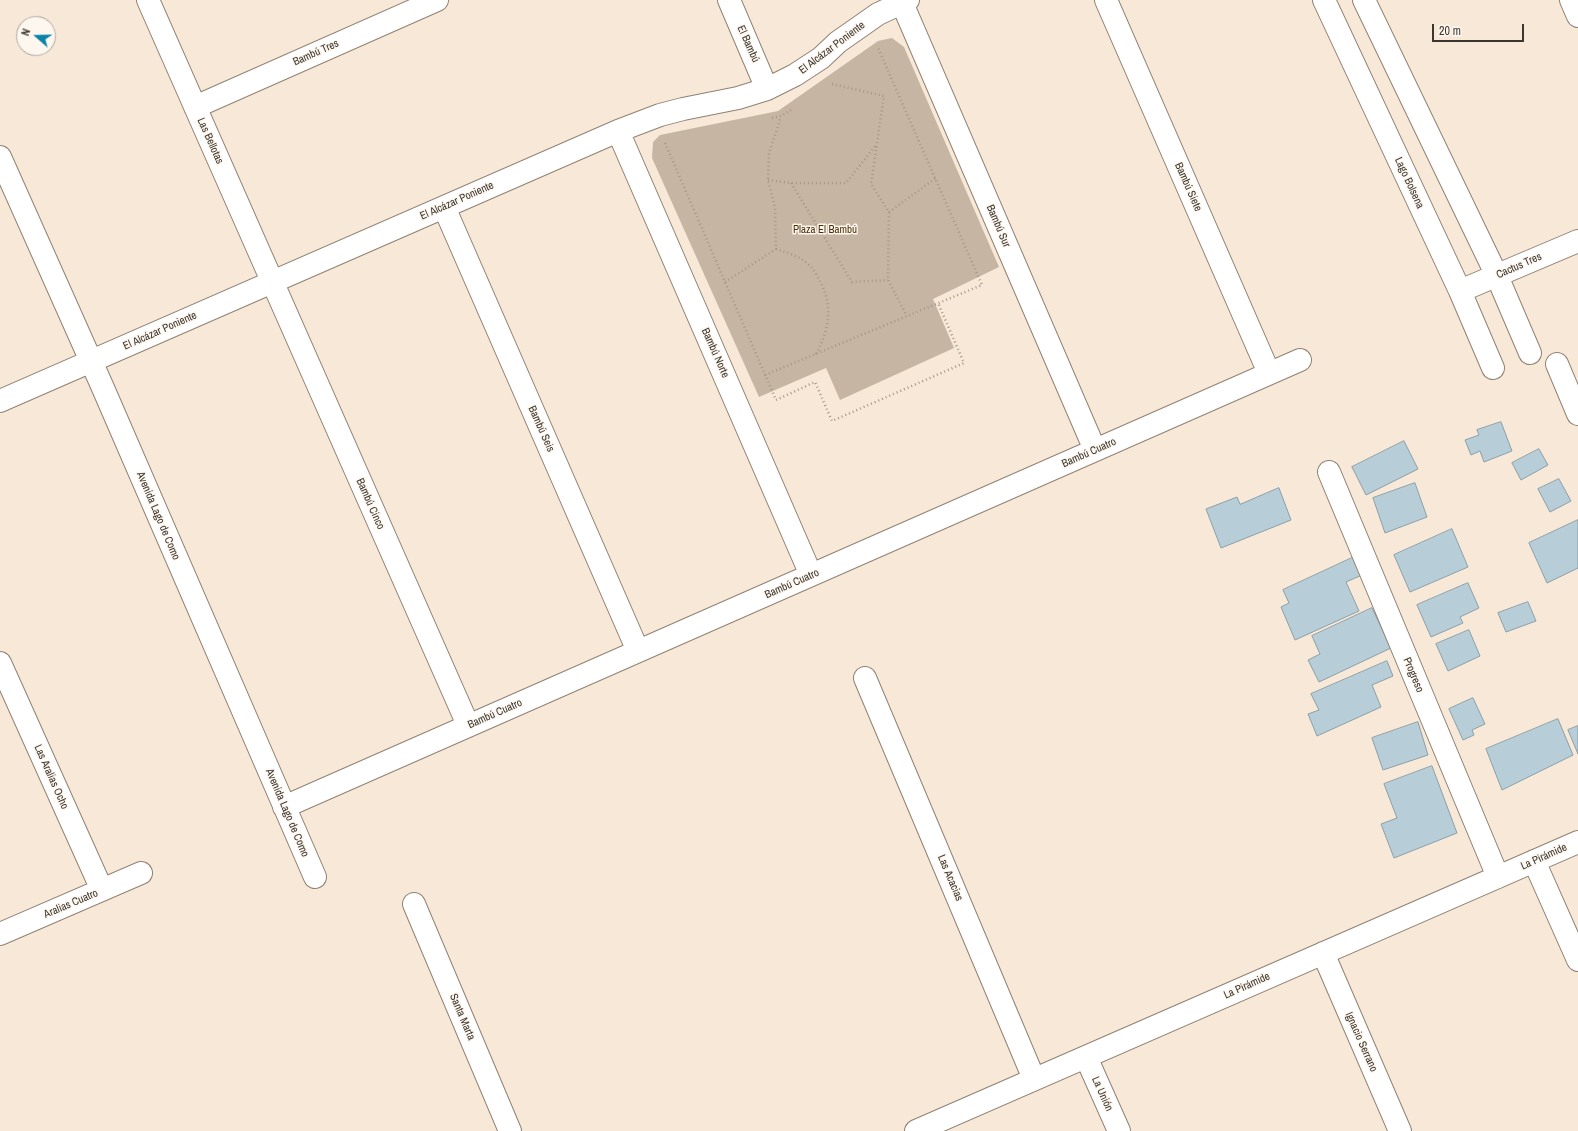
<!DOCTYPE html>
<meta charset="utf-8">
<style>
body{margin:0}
#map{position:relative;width:1578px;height:1131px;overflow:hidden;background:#f7e8d7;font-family:"Archivo Narrow",sans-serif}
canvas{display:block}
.north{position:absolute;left:16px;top:16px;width:40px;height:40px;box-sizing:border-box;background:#fdf7f0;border:1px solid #afaaa3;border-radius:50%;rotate:290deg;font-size:11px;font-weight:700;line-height:16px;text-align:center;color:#3b362f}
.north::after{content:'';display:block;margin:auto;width:14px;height:18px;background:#0a84a9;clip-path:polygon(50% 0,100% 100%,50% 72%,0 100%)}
.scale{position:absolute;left:1432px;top:24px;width:92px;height:18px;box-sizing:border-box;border:2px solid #3b362f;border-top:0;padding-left:5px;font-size:12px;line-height:14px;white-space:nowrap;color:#3b362f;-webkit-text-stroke:3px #fdf7f0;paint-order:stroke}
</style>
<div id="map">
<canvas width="1578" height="1131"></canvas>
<div class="north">N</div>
<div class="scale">20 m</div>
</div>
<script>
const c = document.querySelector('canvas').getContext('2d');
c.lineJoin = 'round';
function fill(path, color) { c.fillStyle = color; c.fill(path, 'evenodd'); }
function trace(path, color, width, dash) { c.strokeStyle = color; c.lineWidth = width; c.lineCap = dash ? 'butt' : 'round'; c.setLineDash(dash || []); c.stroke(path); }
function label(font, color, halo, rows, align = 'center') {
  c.font = font + ' "Archivo Narrow",sans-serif'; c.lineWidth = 3; c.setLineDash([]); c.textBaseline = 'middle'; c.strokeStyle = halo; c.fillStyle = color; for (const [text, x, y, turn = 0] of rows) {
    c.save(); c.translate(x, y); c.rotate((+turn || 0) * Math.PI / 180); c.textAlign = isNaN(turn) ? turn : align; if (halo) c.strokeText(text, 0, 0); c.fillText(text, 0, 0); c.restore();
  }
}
fill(new Path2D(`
 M 892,38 L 904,47 L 999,267 L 933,299 L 954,348 L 840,400 L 826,368 L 759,397 L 652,158 L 653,142 L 660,135 L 778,111 L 878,41 Z`), '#c6b5a2');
const building = new Path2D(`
 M 1501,422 L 1512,451 L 1484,462 L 1480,451 L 1471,455 L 1465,440 L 1479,435 L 1477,430 Z
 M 1404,441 L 1418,469 L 1366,495 L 1352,467 Z
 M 1539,449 L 1548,465 L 1521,480 L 1512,463 Z
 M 1559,479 L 1571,501 L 1550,512 L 1538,489 Z
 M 1415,483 L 1427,517 L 1385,533 L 1373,498 Z
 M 1279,488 L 1291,520 L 1221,548 L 1206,509 L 1237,497 L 1240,504 Z
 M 1578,520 L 1578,568 L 1547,583 L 1529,543 Z
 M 1452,529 L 1468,567 L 1410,592 L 1394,555 Z
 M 1354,557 L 1362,575 L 1346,582 L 1359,611 L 1295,640 L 1281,607 L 1289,603 L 1283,590 Z
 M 1468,583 L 1479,608 L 1460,617 L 1463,623 L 1431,637 L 1417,605 Z
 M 1528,602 L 1536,621 L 1506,632 L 1498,613 Z
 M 1372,608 L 1391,648 L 1319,682 L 1308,660 L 1320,654 L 1312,636 Z
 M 1469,630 L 1480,656 L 1448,671 L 1436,644 Z
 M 1387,661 L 1393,676 L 1372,685 L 1381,707 L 1317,736 L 1308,714 L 1319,710 L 1311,694 Z
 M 1473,698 L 1485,724 L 1472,730 L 1474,735 L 1463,740 L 1449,709 Z
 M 1558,719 L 1573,755 L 1502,790 L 1486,749 Z
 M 1418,722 L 1428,755 L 1383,770 L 1372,738 Z
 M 1578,726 L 1578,754 L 1568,730 Z
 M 1432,766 L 1457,833 L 1394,858 L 1381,824 L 1397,818 L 1384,784 Z`);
fill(building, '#b7cdd7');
trace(building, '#8a9fa8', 1);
const minor = new Path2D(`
 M 148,0 L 468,725
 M 729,0 L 767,89
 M 1106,0 L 1269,373
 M 1324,0 L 1460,291 L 1493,368
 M 1364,0 L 1497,276 L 1530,353
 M 1571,0 L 1578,16
 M 902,3 L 1095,450
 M 195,107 L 437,0
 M 618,131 L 811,575
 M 0,157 L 103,388 L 315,877
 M 444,207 L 638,651
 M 1460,291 L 1578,241
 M 1557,364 L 1578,414
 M 0,401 L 618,131 L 660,115 L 683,109 L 738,98 L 767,89 L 795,75 L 821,58 L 838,42 L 878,14 L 908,0
 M 1329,472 L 1498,877
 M 0,663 L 102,890
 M 865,678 L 1034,1079
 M 284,807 L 1300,360
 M 1534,861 L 1578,960
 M 414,904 L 510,1131
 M 0,934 L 141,873
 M 1323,953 L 1400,1131
 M 1086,1057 L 1119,1131
 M 916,1131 L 1578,842`);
trace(minor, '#8f8273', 24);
trace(new Path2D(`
 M 832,84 L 884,96 L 871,184 L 889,212 L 888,280 L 907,316
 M 772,118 L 781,116 L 791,110
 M 665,143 L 776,400 L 815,382 L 832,421 L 964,363 L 938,303
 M 768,180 L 791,183 L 846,183 L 877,144
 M 791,183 L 852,282 L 888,280
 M 889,212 L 936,178
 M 776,249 C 788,253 802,257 811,267 C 815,271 818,278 821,283 C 833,307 829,330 816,354
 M 725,282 L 776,249 L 775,207 L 768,180 L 769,153 L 781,117
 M 765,375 L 982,285 L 878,48`), '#a2978b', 2.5, [1, 3]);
trace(minor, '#fff', 22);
label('11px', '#3b362f', '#fdf7f0', [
 ["El Bambú",748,44,66],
 ["El Alcázar Poniente",832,48,-37],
 ["Bambú Tres",316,53,-24],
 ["Las Bellotas",210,141,66],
 ["Lago Bolsena",1409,183,65],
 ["Bambú Siete",1188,187,66],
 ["El Alcázar Poniente",457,201,-24],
 ["Bambú Sur",998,226,67],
 ["Cactus Tres",1519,266,-24],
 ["El Alcázar Poniente",160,331,-24],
 ["Bambú Norte",715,353,66],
 ["Bambú Seis",541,429,66],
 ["Bambú Cuatro",1089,453,-24],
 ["Bambú Cinco",370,504,66],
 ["Avenida Lago de Como",158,516,67],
 ["Bambú Cuatro",792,584,-24],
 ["Progreso",1413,675,67],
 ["Bambú Cuatro",495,714,-24],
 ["Las Aralias Ocho",51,777,66],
 ["Avenida Lago de Como",287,813,67],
 ["La Pirámide",1544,857,-24],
 ["Las Acacias",950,878,67],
 ["Aralias Cuatro",71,904,-23],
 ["La Pirámide",1247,986,-24],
 ["Santa Marta",462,1017,67],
 ["Ignacio Serrano",1361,1042,66],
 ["La Unión",1102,1094,66]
]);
label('11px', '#4e2e00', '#fdf7f0', [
 ["Plaza El Bambú",825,230]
]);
</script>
